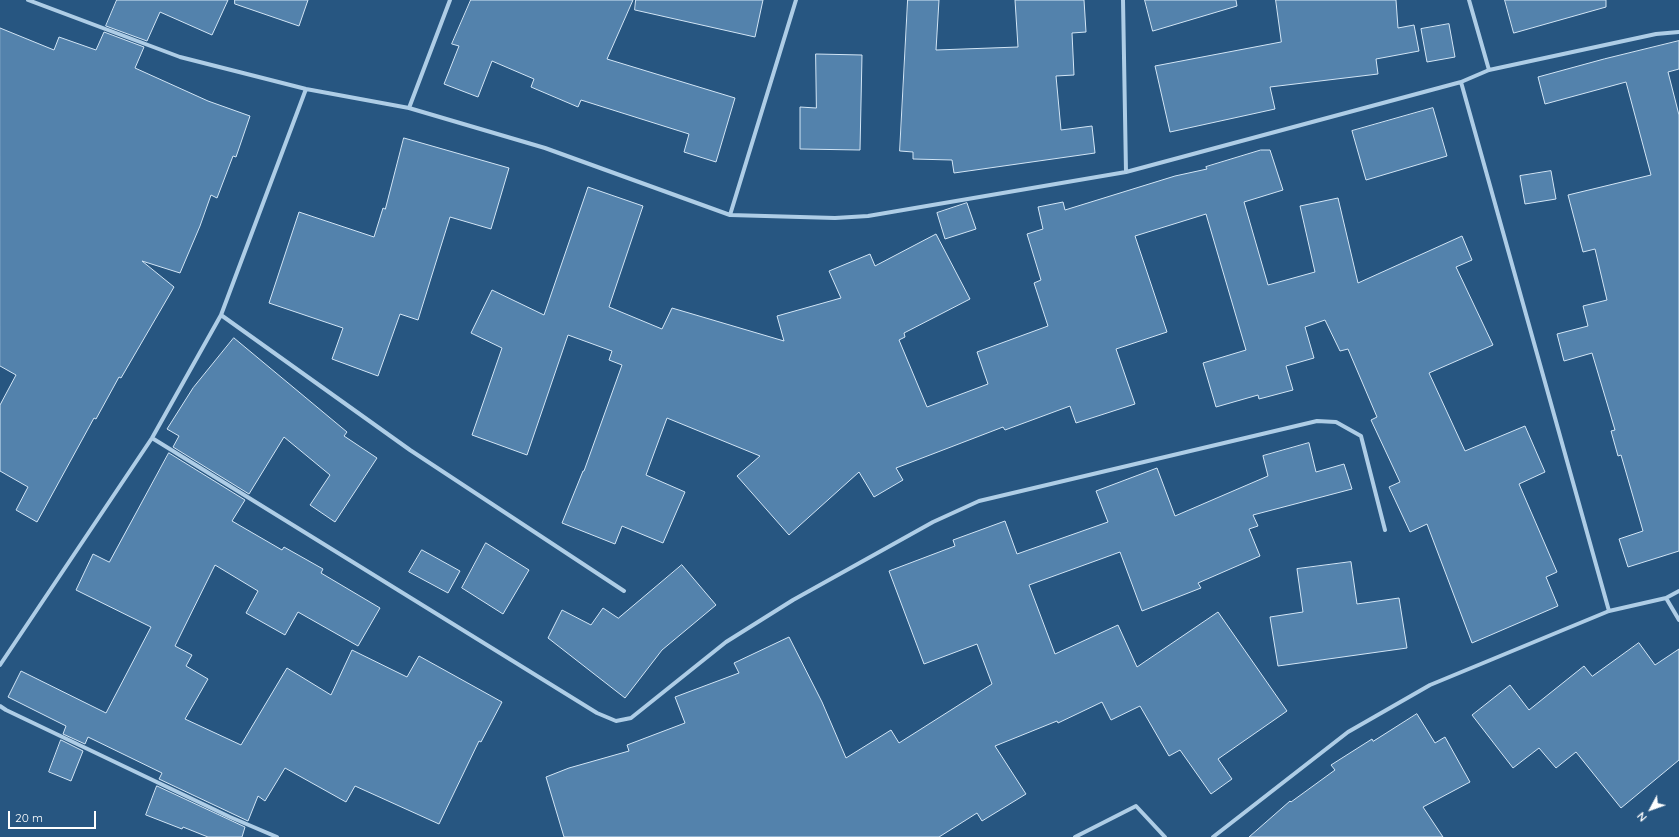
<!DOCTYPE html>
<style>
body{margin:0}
#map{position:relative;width:1679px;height:837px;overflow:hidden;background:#275681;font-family:Quicksand,sans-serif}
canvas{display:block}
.north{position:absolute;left:1631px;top:789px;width:40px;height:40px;-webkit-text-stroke:3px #275681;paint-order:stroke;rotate:229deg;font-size:11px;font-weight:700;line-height:16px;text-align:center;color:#fff}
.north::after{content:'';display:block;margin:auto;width:14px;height:18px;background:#fff;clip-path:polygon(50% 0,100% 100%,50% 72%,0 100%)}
.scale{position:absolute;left:8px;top:811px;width:88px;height:18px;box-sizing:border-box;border:2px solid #fff;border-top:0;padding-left:5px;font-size:12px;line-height:14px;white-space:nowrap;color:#fff;-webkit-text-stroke:3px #275681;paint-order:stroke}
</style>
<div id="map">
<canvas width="1679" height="837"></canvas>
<div class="north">N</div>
<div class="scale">20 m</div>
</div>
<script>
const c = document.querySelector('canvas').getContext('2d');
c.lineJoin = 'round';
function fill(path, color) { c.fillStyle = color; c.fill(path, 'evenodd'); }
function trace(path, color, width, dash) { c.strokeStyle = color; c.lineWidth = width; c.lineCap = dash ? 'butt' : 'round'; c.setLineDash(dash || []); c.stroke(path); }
const building = new Path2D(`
 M 117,0 L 228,0 L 212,35 L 160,12 L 147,41 L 106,26 Z
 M 235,0 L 308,0 L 299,26 L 235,4 Z
 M 471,0 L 633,0 L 607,59 L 735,98 L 716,162 L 684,152 L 689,134 L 581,100 L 578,107 L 531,87 L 534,79 L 492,61 L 478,97 L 444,84 L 459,46 L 452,44 Z
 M 636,0 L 763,0 L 755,37 L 635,10 Z
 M 908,0 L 939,0 L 936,50 L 1018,47 L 1015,0 L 1084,0 L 1086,32 L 1072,33 L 1074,75 L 1056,76 L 1061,130 L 1092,126 L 1095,153 L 954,173 L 952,160 L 913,159 L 913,152 L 900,151 Z
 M 1145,0 L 1236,0 L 1237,6 L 1153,31 Z
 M 1276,0 L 1396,0 L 1398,28 L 1414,25 L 1419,51 L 1376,59 L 1378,74 L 1270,87 L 1275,109 L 1170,132 L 1155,66 L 1281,42 Z
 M 1505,0 L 1606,0 L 1606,7 L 1514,33 Z
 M 1449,24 L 1455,57 L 1427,62 L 1421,29 Z
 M 0,28 L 54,50 L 59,37 L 96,50 L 104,32 L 144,47 L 135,68 L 208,101 L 250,116 L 236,157 L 233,156 L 217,198 L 211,195 L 200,226 L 180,273 L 142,261 L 174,287 L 121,378 L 119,377 L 96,419 L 94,418 L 37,522 L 16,510 L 28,487 L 0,471 L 0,405 L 16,375 L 0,366 Z
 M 1679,41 L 1679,69 L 1668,72 L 1679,115 L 1679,551 L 1628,567 L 1619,539 L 1643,531 L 1621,455 L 1618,456 L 1611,431 L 1615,430 L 1592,353 L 1564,361 L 1557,334 L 1588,326 L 1583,306 L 1607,300 L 1595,249 L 1583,252 L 1568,195 L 1651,175 L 1626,82 L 1545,104 L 1538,77 L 1604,59 Z
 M 816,54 L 862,55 L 860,150 L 800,149 L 800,107 L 816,108 Z
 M 1433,108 L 1447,156 L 1366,180 L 1352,131 Z
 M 404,138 L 509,168 L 491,229 L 450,217 L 418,320 L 400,314 L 378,376 L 332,359 L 343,328 L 269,303 L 299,212 L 374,237 L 383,208 L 385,209 Z
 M 1261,150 L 1270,150 L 1283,190 L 1244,202 L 1268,285 L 1315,272 L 1300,206 L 1338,198 L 1358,283 L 1462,236 L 1472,260 L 1456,267 L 1493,345 L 1429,373 L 1465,451 L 1525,426 L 1545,472 L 1519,484 L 1557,572 L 1546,577 L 1558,606 L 1472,643 L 1427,524 L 1410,532 L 1389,487 L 1400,482 L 1371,420 L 1377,417 L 1348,349 L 1340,351 L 1325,320 L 1305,327 L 1314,358 L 1286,366 L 1293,390 L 1259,399 L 1258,395 L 1216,407 L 1203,363 L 1246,350 L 1206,214 L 1135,236 L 1167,332 L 1116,349 L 1135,404 L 1076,423 L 1070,406 L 1005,430 L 1003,427 L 896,468 L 903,480 L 874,497 L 859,472 L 789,535 L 737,476 L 760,456 L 667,418 L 646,475 L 685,492 L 663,543 L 622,526 L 615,544 L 562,523 L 583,471 L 584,471 L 622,365 L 609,360 L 612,351 L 568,335 L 527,455 L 472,435 L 502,348 L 471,333 L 492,290 L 544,315 L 588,187 L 643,206 L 609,307 L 662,329 L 672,308 L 784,341 L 777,316 L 841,298 L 829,271 L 870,254 L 875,266 L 936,234 L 970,299 L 904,333 L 905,337 L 899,340 L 927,407 L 988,384 L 977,352 L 1048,326 L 1034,283 L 1041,280 L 1027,234 L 1043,229 L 1038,207 L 1063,202 L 1065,210 L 1175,176 L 1207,169 L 1206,167 Z
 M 1551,171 L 1556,199 L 1525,204 L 1520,176 Z
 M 967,203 L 976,229 L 945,239 L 937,213 Z
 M 234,338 L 347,432 L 344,436 L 377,458 L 335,522 L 310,505 L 330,475 L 284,437 L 249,494 L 173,447 L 179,436 L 167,429 L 193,388 Z
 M 1309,443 L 1316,472 L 1344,464 L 1352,489 L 1253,515 L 1258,526 L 1249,529 L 1260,556 L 1198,583 L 1201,588 L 1142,611 L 1120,552 L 1029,585 L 1055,654 L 1118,625 L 1137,667 L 1218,612 L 1287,711 L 1218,759 L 1232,779 L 1211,794 L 1180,750 L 1169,756 L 1140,706 L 1111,720 L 1102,702 L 1058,723 L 1057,721 L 995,746 L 1026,794 L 982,821 L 977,813 L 939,837 L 564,837 L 546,777 L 569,768 L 629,751 L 627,745 L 685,723 L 675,697 L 739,673 L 734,663 L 789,637 L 822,702 L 846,758 L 891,730 L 899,743 L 992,684 L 977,644 L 924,664 L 889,571 L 955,546 L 953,540 L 1005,521 L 1017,554 L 1108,522 L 1096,491 L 1157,468 L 1175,516 L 1268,476 L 1263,456 Z
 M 169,453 L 245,500 L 232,521 L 282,550 L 284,547 L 323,569 L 321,573 L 380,608 L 358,646 L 298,612 L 285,635 L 246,613 L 258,591 L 215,565 L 175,646 L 192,655 L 186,666 L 208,679 L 185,719 L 241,745 L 287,668 L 331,695 L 352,650 L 407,677 L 419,656 L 502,702 L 481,742 L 479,741 L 439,824 L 355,786 L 346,802 L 285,768 L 265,801 L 258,796 L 248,821 L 159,779 L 162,773 L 88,737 L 85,744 L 63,734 L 66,726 L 8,697 L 21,671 L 106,713 L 151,627 L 76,590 L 93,554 L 109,562 Z
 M 486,543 L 529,570 L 503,614 L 462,588 Z
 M 422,550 L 460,571 L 448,593 L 409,572 Z
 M 1351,562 L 1357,604 L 1399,598 L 1407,648 L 1278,666 L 1270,617 L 1303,612 L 1297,569 Z
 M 682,565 L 716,605 L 662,650 L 625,698 L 548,638 L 562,610 L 591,625 L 603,608 L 618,618 Z
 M 1639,643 L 1655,665 L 1679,649 L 1679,760 L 1621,808 L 1576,752 L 1556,768 L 1539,748 L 1513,768 L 1472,715 L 1510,685 L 1529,710 L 1584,666 L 1592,676 Z
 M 1417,714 L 1435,743 L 1445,737 L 1470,782 L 1423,807 L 1443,837 L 1249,837 L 1290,801 L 1291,802 L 1335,770 L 1331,765 L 1372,739 L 1373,741 Z
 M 61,740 L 83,751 L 71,781 L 49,772 Z
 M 157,786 L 245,827 L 242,837 L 208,837 L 183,827 L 182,829 L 146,815 Z`);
fill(building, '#5382ac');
trace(building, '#d2e5f5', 1);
trace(new Path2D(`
 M 28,0 L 180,57 L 306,89 L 409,108 L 545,148 L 730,215 L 835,218 L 868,216 L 1126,172 L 1461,82 L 1489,70 L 1656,34 L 1679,32
 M 1123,0 L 1126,172
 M 1469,0 L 1489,70
 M 1461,82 L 1609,611
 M 409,108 L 450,0
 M 730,215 L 796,0
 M 221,315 L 410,450 L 624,591
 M 152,438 L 597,713 L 616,721 L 631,718 L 726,642 L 793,600 L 933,522 L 979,501 L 1317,421 L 1336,422 L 1361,436 L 1385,530
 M 1666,598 L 1679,620
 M 0,665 L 152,438 L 221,315 L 306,89
 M 0,706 L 6,710 L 230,817 L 277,837
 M 1075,837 L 1136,806 L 1165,837
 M 1213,837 L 1348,732 L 1430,685 L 1609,611 L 1666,598 L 1679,591`), '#aecde6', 4);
</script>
